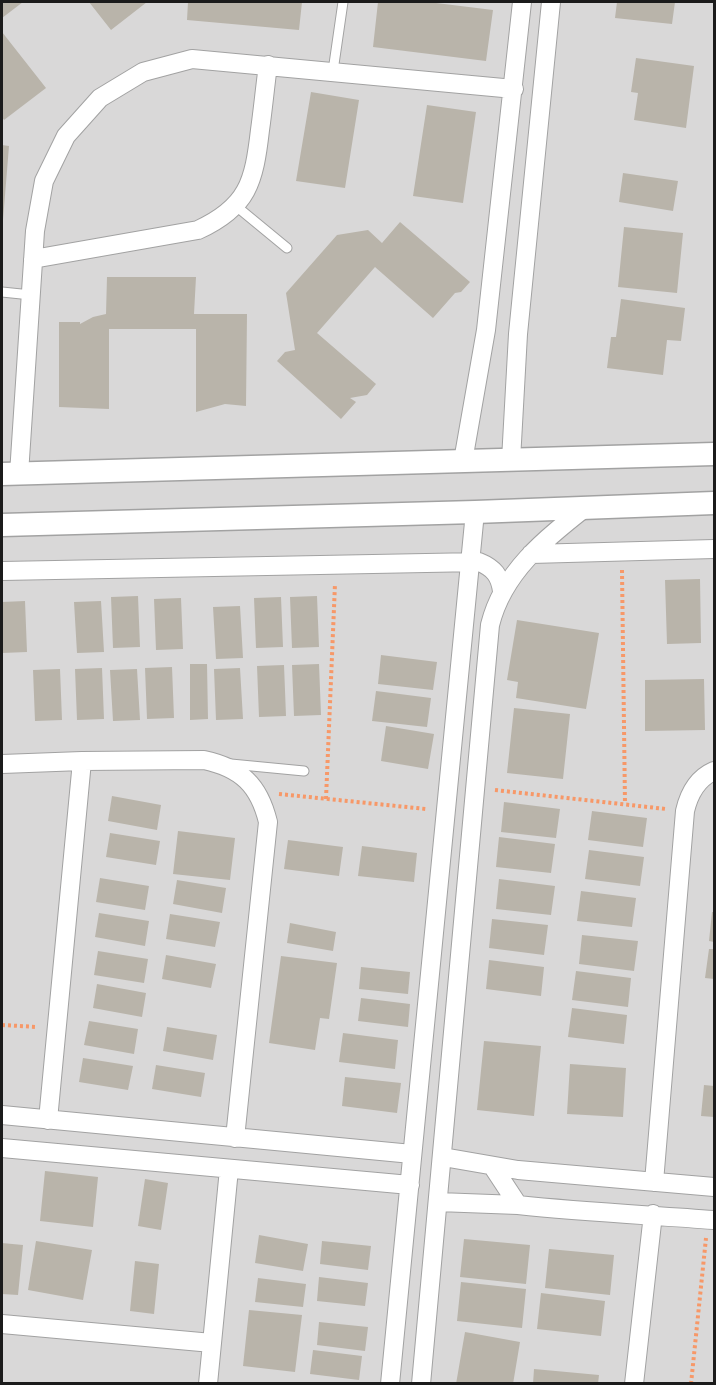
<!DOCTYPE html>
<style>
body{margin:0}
#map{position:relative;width:716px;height:1385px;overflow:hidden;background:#edebe1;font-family:Manrope,sans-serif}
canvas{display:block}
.frame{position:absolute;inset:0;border:3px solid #1b1b1b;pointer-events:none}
</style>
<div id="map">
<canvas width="716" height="1385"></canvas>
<div class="frame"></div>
</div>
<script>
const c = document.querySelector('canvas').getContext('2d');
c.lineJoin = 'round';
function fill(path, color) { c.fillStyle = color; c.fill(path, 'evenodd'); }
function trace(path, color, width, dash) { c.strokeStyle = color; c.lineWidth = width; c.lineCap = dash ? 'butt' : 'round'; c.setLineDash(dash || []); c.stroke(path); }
fill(new Path2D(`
 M 2,2 L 714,2 L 714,1383 L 2,1384 Z`), '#d9d8d8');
fill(new Path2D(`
 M 2,2 L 23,2 L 2,18 Z
 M 89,2 L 147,2 L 111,30 Z
 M 188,2 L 302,2 L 299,30 L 187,20 Z
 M 378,2 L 428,2 L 493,10 L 486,61 L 373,47 Z
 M 617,2 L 675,2 L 672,24 L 615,18 Z
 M 2,32 L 46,88 L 4,120 L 2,117 Z
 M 636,58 L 694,66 L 686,128 L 634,120 L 638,93 L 631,92 Z
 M 311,92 L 359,100 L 345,188 L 296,181 Z
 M 427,105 L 476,112 L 463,203 L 413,196 Z
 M 2,145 L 9,146 L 3,220 L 2,220 Z
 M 623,173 L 678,181 L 673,211 L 619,202 Z
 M 400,222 L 470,282 L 461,292 L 455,293 L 433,318 L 375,267 L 317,333 L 376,384 L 367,395 L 350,398 L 356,402 L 341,419 L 277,361 L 285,352 L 295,350 L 286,293 L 337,235 L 368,230 L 382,243 Z
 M 624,227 L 683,233 L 677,293 L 618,287 Z
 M 107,277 L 196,277 L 194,314 L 247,314 L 246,406 L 225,404 L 196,412 L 196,329 L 109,329 L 109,409 L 59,407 L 59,322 L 80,322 L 80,324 L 93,317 L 106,314 Z
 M 621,299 L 685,308 L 681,341 L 667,340 L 663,375 L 607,368 L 611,337 L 616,337 Z
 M 700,579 L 701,643 L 667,644 L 665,580 Z
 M 138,596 L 140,647 L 113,648 L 111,597 Z
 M 317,596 L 319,647 L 292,648 L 290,597 Z
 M 281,597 L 283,647 L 256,648 L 254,598 Z
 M 181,598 L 183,649 L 156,650 L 154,599 Z
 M 25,601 L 27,652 L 2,653 L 2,602 Z
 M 101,601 L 104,652 L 77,653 L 74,602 Z
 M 240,606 L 243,658 L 216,659 L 213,607 Z
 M 517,620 L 599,633 L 586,709 L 516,698 L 518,682 L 507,680 Z
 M 381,655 L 437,662 L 433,690 L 378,684 Z
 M 190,664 L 207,664 L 208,719 L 190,720 Z
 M 319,664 L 321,715 L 294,716 L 292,665 Z
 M 284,665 L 286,716 L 259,717 L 257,666 Z
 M 172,667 L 174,718 L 147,719 L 145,668 Z
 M 102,668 L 104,719 L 77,720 L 75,669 Z
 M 240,668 L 243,719 L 216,720 L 214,669 Z
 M 60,669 L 62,720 L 35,721 L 33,670 Z
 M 137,669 L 140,720 L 113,721 L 110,670 Z
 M 704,679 L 705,730 L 645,731 L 645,680 Z
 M 376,691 L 431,698 L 427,727 L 372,721 Z
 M 514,708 L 570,714 L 563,779 L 507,773 Z
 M 386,726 L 434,734 L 428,769 L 381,761 Z
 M 112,796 L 161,805 L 157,830 L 108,821 Z
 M 504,802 L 560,809 L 556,838 L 501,832 Z
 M 592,811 L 647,818 L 643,847 L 588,840 Z
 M 178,831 L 235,838 L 230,880 L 173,874 Z
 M 110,833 L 160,841 L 156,865 L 106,857 Z
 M 499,837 L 555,844 L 551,873 L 496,867 Z
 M 288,840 L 343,847 L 339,876 L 284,869 Z
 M 362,846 L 417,853 L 414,882 L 358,876 Z
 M 589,850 L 644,857 L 640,886 L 585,879 Z
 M 100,878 L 149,886 L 145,910 L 96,902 Z
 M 499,879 L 555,886 L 551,915 L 496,909 Z
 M 177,880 L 226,888 L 222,913 L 173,904 Z
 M 581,891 L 636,898 L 632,927 L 577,921 Z
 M 712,912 L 714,912 L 714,942 L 709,941 Z
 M 99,913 L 149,921 L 145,946 L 95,937 Z
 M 170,914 L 220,922 L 215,947 L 166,939 Z
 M 492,919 L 548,925 L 544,955 L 489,948 Z
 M 290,923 L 336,932 L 333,951 L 287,943 Z
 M 582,935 L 638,941 L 634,971 L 579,964 Z
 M 709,949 L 714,949 L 714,979 L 705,978 Z
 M 98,951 L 148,959 L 144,983 L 94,975 Z
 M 166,955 L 216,964 L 211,988 L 162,979 Z
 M 281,956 L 337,963 L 329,1019 L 320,1018 L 315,1050 L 269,1043 Z
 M 489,960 L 544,967 L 541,996 L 486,989 Z
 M 361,967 L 410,972 L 408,994 L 359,989 Z
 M 576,971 L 631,978 L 628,1007 L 572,1000 Z
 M 97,984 L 146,993 L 142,1017 L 93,1008 Z
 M 361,998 L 410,1004 L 408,1027 L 358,1021 Z
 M 572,1008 L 627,1015 L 624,1044 L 568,1037 Z
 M 89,1021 L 138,1029 L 134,1054 L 84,1045 Z
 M 167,1027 L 217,1035 L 213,1060 L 163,1051 Z
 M 343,1033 L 398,1040 L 395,1069 L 339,1062 Z
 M 484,1041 L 541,1046 L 534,1116 L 477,1110 Z
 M 83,1058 L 133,1066 L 128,1090 L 79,1082 Z
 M 570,1064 L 626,1068 L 623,1117 L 567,1114 Z
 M 156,1065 L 205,1073 L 201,1097 L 152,1089 Z
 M 345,1077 L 401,1083 L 397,1113 L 342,1106 Z
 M 704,1085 L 714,1086 L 714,1117 L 701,1116 Z
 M 45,1171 L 98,1177 L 93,1227 L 40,1221 Z
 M 145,1179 L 168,1183 L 161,1230 L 138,1226 Z
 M 259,1235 L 308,1244 L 303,1271 L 255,1263 Z
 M 464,1239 L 530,1245 L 526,1284 L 460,1277 Z
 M 36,1241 L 92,1250 L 83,1300 L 28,1290 Z
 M 322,1241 L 371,1246 L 368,1270 L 320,1264 Z
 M 2,1243 L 23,1245 L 18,1295 L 2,1294 Z
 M 549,1249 L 614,1255 L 610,1295 L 545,1288 Z
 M 135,1261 L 159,1264 L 154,1314 L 130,1311 Z
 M 319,1277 L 368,1283 L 365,1306 L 317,1301 Z
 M 258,1278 L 306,1284 L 303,1307 L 255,1302 Z
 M 461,1282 L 526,1289 L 522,1328 L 457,1321 Z
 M 541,1293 L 605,1301 L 601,1336 L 537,1329 Z
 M 249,1310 L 302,1315 L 295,1372 L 243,1366 Z
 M 319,1322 L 368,1327 L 365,1351 L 317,1345 Z
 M 465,1332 L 520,1342 L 513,1384 L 456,1384 Z
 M 313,1350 L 362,1356 L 359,1380 L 310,1374 Z
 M 534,1369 L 599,1375 L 598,1384 L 533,1384 Z`), '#b9b4aa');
const service = new Path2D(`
 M 333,71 L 343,2
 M 236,206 L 287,248
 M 2,292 L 31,295
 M 231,764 L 304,771`);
const minor = new Path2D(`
 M 33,259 L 198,230 C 248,207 254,182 260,130 C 263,109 265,87 268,65
 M 511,460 L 518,334 L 551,2
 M 463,461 L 486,330 L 522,2
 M 19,474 L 35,231 L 44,181 L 66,136 L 100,98 L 143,72 L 192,59 L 514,89
 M 531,554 L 714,549
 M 2,571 L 479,562 C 494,568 500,576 502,591
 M 2,764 L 82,761 L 204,760 C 241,768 259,785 268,822 L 235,1138
 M 2,1115 L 412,1154
 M 48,1120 L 82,761
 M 2,1148 L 410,1185
 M 443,1157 L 518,1170 L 714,1187
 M 493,1167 L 518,1205 C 584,1212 649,1215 714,1220
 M 654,1182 L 685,811 C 689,794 698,778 714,771
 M 438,1202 L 518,1205
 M 2,1324 L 212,1343
 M 208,1384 L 229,1169
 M 390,1384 L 475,512
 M 421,1384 L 490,625 C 503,572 545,539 586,507
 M 634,1384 L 653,1214`);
const tertiary = new Path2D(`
 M 2,474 L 714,454
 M 2,525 L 475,512 L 714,503`);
trace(service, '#a2a2a2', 11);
trace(minor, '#a2a2a2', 20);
trace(tertiary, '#a2a2a2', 25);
trace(new Path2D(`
 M 622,570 L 625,804
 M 495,790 L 666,809
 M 279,794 L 426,809
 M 326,799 L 335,584
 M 2,1025 L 37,1027
 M 691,1384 L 706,1238`), '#f79868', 4, [3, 3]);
trace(service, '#fff', 9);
trace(minor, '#fff', 18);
trace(tertiary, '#fff', 22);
</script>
